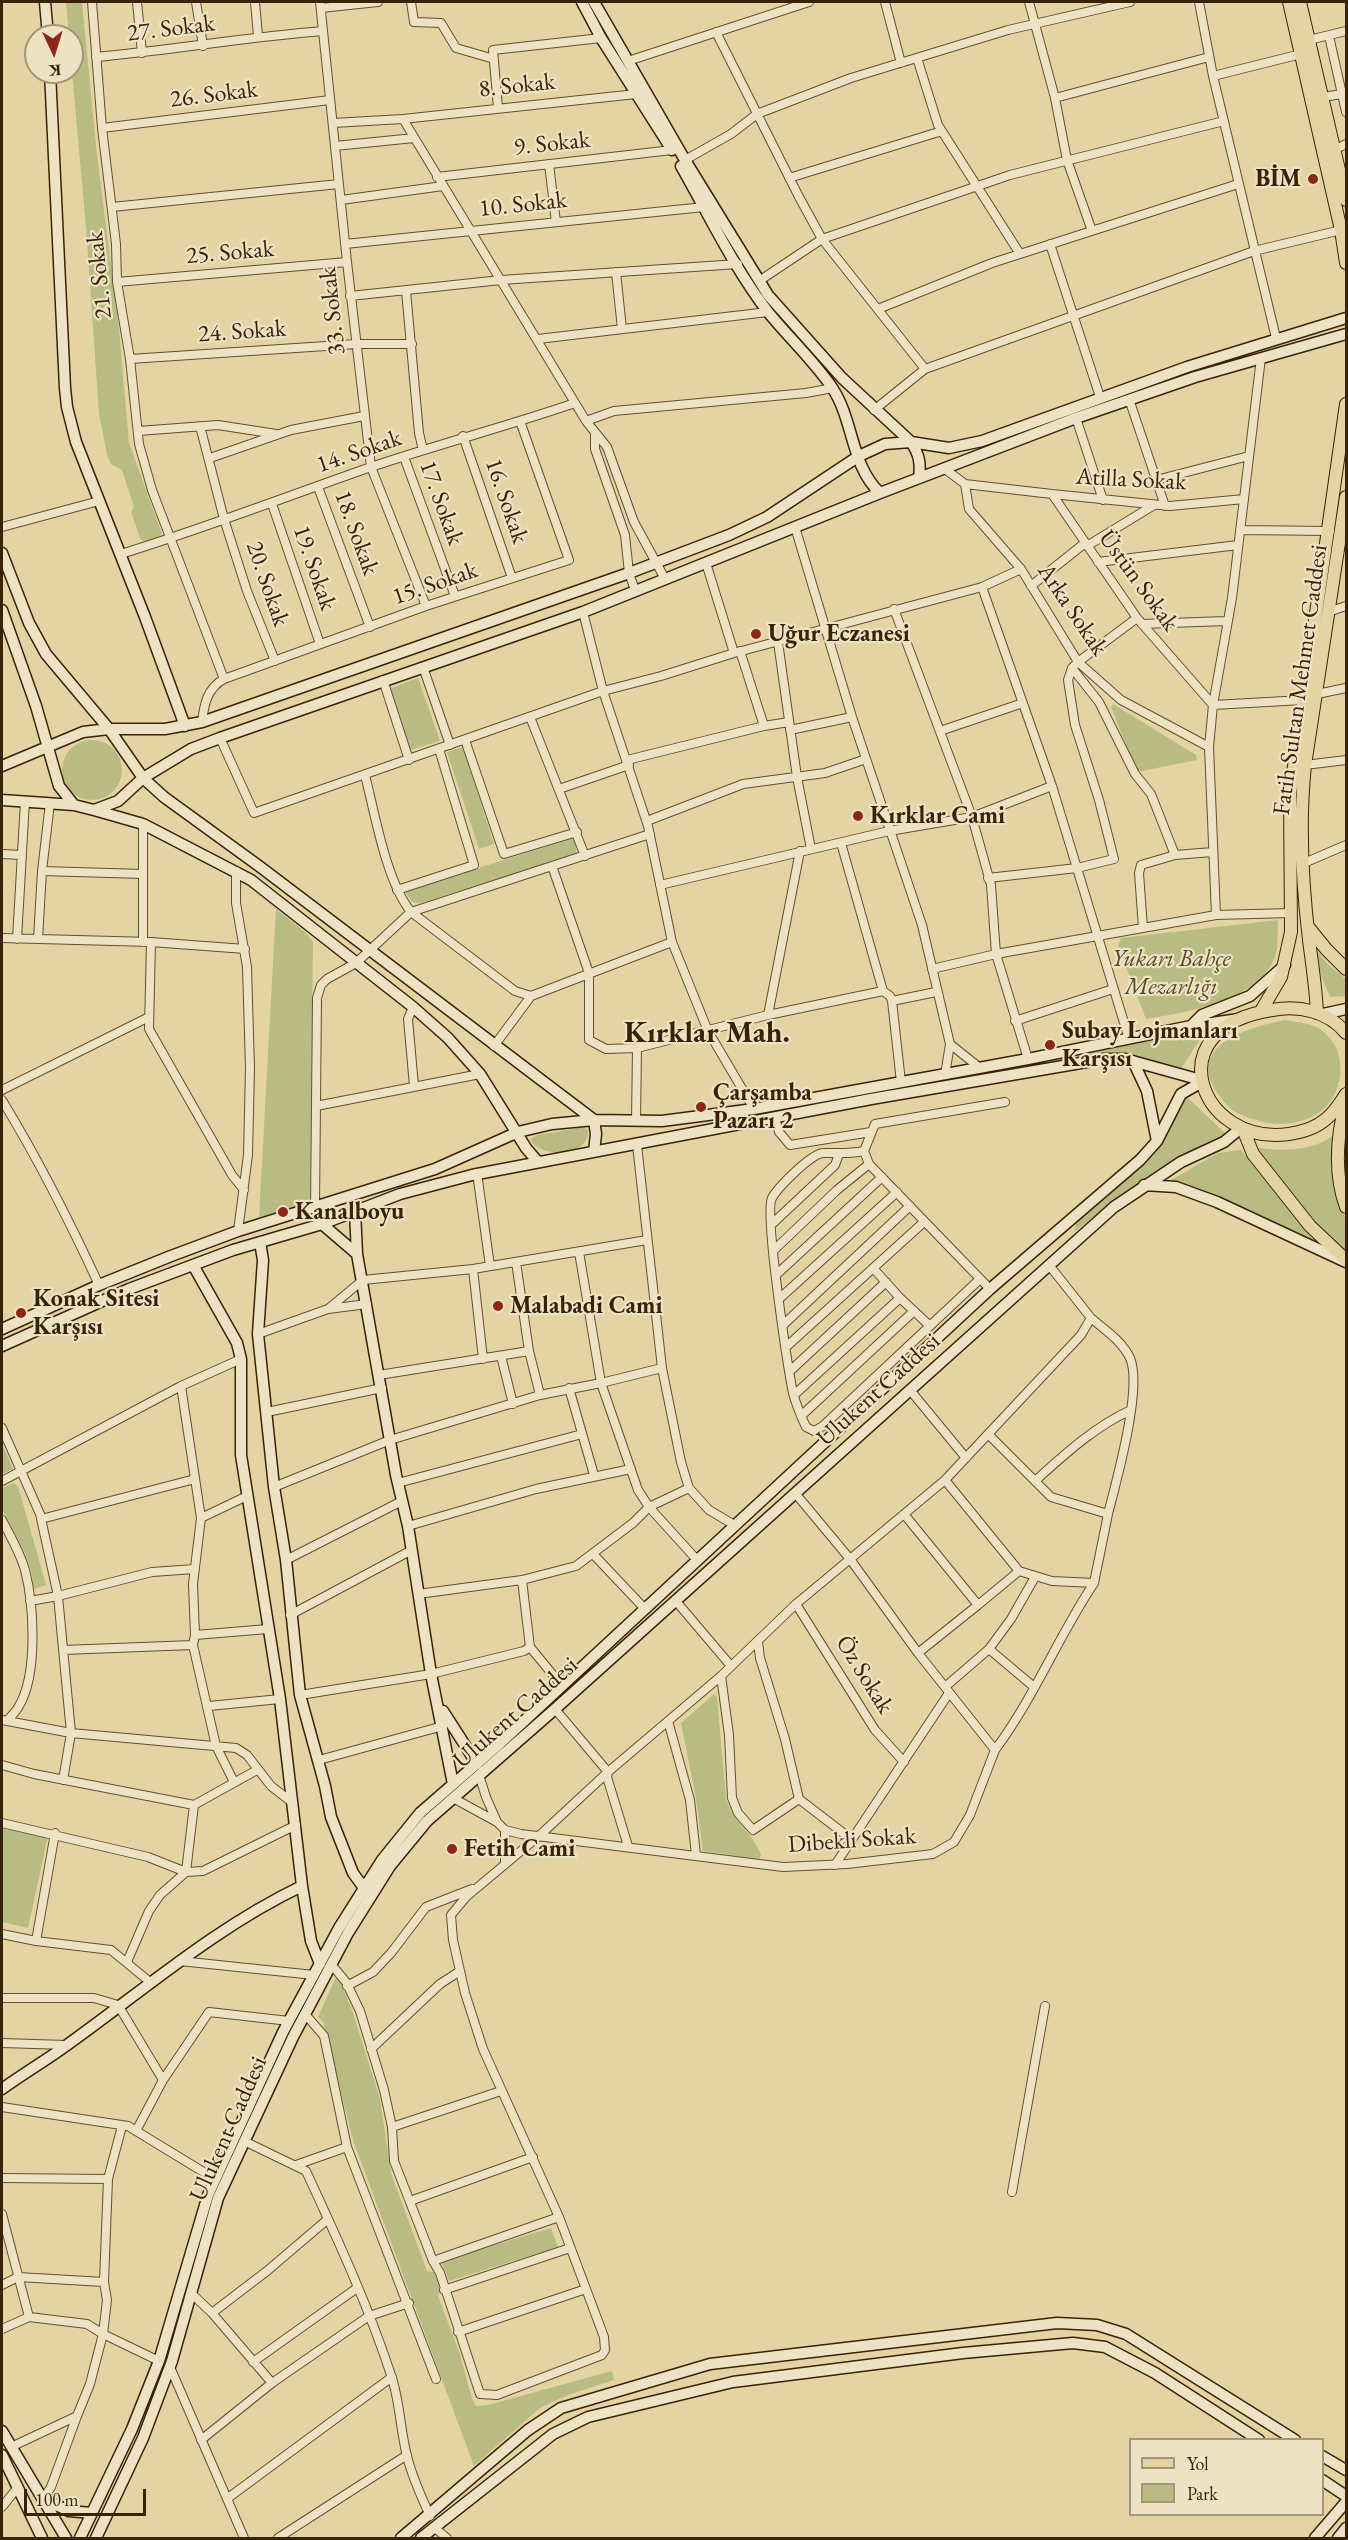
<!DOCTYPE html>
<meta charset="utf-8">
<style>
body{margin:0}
#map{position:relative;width:1348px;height:2540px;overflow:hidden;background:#e4d4a4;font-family:"EB Garamond",serif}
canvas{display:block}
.frame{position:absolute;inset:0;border:3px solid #392305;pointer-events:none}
.legend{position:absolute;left:1129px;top:2438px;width:195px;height:78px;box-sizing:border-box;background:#ede3c4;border:2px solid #a59678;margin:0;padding:8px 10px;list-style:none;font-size:18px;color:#392305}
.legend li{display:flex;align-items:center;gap:12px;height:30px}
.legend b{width:30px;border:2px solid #a59678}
.north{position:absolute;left:24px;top:24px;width:60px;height:60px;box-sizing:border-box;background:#ede3c4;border:2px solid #a59678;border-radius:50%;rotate:176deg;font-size:16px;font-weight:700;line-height:24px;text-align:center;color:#392305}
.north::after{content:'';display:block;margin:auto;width:21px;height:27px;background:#8f2418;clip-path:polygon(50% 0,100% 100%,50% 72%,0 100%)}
.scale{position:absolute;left:24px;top:2489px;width:122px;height:27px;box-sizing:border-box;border:3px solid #392305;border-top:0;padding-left:8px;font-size:18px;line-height:21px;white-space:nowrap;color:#392305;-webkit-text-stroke:4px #ede3c4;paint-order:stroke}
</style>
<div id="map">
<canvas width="1348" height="2540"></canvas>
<div class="frame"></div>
<ul class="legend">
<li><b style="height:8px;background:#e4d4a4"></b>Yol</li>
<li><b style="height:16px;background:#b8bc83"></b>Park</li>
</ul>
<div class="north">K</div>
<div class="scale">100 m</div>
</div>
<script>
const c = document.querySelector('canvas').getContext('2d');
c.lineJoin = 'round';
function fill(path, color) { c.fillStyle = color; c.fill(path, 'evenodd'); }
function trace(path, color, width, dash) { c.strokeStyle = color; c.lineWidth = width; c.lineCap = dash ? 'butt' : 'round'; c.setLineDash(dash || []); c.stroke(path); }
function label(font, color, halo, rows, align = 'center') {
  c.font = font + ' "EB Garamond",serif'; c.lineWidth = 4.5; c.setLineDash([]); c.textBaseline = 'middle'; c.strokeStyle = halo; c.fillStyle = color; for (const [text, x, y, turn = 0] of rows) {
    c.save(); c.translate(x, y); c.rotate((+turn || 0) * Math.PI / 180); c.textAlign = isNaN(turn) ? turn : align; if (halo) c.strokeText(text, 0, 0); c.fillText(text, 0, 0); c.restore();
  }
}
fill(new Path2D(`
 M 66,2 L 82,2 L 97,155 L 119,329 L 129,443 L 162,534 L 151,541 L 145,542 L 140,538 L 131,512 L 134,507 L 122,470 L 111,464 L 107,455 L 99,414 L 86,227 L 72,72 L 72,36 L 69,36 Z
 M 418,678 L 440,741 L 410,750 L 389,689 Z
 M 1113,704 L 1196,755 L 1197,760 L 1137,772 L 1111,707 Z
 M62 770a30 30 0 1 1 60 0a30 30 0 1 1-60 0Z
 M 463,747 L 494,844 L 479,849 L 447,752 Z
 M 574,838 L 577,841 L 576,854 L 421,903 L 412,902 L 405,891 Z
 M 276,909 L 306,933 L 313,942 L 310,1196 L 309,1203 L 259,1217 Z
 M 1278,920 C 1277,931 1279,946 1275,957 C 1257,1002 1187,1012 1146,1019 L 1118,946 L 1121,938 Z
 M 1315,949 L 1329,965 L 1346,979 L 1346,996 L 1330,997 L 1322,978 Z
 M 1285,1020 C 1295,1022 1308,1023 1316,1027 C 1348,1043 1348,1091 1320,1112 C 1303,1124 1282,1126 1263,1122 C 1252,1119 1237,1115 1229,1107 C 1177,1052 1235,1030 1285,1020 Z
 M 1206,1030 L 1179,1072 L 1135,1057 L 845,1101 L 844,1098 Z
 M 1186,1096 L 1226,1134 C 1170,1157 1122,1195 1074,1232 L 1076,1223 L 1155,1153 Z
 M 584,1127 L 588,1130 C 591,1156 540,1160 530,1139 L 538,1135 Z
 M 1332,1136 L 1339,1196 L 1346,1222 L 1346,1255 L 1315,1224 L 1255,1147 C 1276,1152 1315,1151 1332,1136 Z
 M 1241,1150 L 1317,1245 L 1166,1183 L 1218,1153 Z
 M 2,1444 L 13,1469 L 2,1474 Z
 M 14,1483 L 18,1486 L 46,1585 L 34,1589 L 31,1570 L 25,1553 L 2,1509 L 2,1488 Z
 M 714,1694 L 717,1697 L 726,1799 C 734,1821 753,1834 761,1855 L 759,1859 L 703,1851 L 696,1799 L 681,1723 Z
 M 2,1828 L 48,1836 L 28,1928 L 2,1922 Z
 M 335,1979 L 340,1980 L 353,2013 L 380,2099 L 391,2173 L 427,2271 L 434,2272 L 441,2291 L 438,2296 L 460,2354 L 472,2399 L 476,2406 L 488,2405 L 612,2371 L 614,2380 L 568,2395 L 540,2408 L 474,2466 L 353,2140 L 323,2022 L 318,2017 Z
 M 551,2228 L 558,2247 L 449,2281 L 441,2261 Z`), '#b8bc83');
const street = new Path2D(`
 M 92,2 L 102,128 L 116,244 L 117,282 L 130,359 L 139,444 L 152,490 L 224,679
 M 137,2 L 142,53
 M 196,2 L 203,46
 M 255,2 L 258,36
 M 320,2 L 347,262 L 371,467 L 426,606
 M 411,2 L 414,22 L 441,23 L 456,48 L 494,59
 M 885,2 L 901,63
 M 1029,2 L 1055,98 L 1067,160 L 1092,231
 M 1199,2 L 1213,76
 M 321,8 L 378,2
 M 716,32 L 798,195 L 822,239 L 925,369
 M 1329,36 L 1346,112
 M 1309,40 L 1346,31
 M 96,57 C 172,50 247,37 323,31
 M 917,58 L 938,125 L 1020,254
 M 628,61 L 809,2
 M 1323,97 L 1342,94
 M 1055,98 L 1209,57
 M 498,108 L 493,50 L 601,38
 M 403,119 L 636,94
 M 333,123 L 403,119 L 586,421 L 607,447 L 634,522 L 665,579
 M 102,128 L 330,100
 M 335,146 L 414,138
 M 1336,149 L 1346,144
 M 685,160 L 731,134 L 757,114 L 851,78 L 1008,30 L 1130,2
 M 549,164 L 556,222
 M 437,177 L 672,150
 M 789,178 L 942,131
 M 341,200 L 443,186
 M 112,207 L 339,184
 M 345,244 L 704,207
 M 1050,244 L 1100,397
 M 616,272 L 622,329
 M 759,281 L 822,239 L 1010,175 L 1224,121
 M 117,282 L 347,262
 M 406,291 L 419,433 L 423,450
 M 350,296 L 501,280 L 738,264
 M 878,309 L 992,263 L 1238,184
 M 1276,338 L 1213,76 L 1301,54
 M 538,339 L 768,312
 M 130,359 L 356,344 L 412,344
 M 1129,399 L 1165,506
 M 874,410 L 925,369 L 1254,251 L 1341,230
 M 1076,418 L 1103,500
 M 586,421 L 614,411 L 806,393 L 833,388
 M 200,426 L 224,519 L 247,591 L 275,661
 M 138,431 L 218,425 L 276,434
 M 595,435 L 595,449 L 625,535 L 629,573 L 635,590
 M 463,436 L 512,578
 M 404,457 L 455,596
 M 210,458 L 291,430 L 364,416
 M 945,469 L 965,484 L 1052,494 L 1137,618 L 1213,705 L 1303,700
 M 1156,480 L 1249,456
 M 965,484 L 969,509 L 1021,569 L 1078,662 L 1121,700 L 1209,747
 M 318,487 L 370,627
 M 1052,494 L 1170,506 L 1244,499
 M 272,504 L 320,644
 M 2,527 L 99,501
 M 795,527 L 852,717 L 922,925 L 950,1044 L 980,1068
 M 1240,530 L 1330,531
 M 1087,546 L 1154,505
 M 121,554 C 205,528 288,496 371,467 C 439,444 508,426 575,403
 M 1098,562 L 1238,545
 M 706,563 L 734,653
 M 1031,586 L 1085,543
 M 982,587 L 1052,786 L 1129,1039
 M 894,609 L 972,817 L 991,885 L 996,954 L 1028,1059
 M 1331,611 L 1346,606
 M 583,612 L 603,691 L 648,826 L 672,942 L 708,1031 L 754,1109
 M 1142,624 L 1226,621
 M 778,642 L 797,777 L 811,849
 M 740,651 L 764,726
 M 423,667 L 450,745
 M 1072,668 L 1099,702 L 1135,774 L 1151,794 L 1175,855
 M 383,680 L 409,760
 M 1317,694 L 1346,688
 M 530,717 L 585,856
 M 202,722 C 204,705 207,688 224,679 L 426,606 L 569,560 L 520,421
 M 790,730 L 852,717
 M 940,731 L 1023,703
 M 220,738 L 254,813 L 603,691 L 661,676 L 734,653 L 982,587 L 1021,569
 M 465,740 L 504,854 L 577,832
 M 627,760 L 764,726 L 789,722
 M 1305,765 L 1346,760
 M 365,775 C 375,814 386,881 411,912 L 515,991 L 531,996 L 672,942
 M 559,789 L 629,765
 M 647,821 L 743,784 L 825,773 L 866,759
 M 143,824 L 143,942
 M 841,843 L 883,991
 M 2,854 L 21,855
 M 1304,863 L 1346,845
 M 552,866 L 589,973 L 589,1040 L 606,1049 L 637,1048 L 768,1015 L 883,991 L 890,996 L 892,1001 L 936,992
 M 42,871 L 143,874
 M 236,871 L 236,903 L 247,967 L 250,1068 L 248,1155 L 238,1231
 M 988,878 L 1077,868 L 1114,859 L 1099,800 L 1075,725 L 1068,680 L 1072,668 L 1078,662 L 1137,618
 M 660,885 L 889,831 L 972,817 L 1052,786
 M 397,890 L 474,865 L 439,749
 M 1216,915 L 1209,747 L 1213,705 L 1232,598 L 1261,358
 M 1143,928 L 1139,873 L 1141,865 L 1175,855 L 1213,852
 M 2,938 L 151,942 L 245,949
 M 17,939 L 25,801
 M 38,939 L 42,871 L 50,803
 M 151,942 L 149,1029 L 232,1175 L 244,1190
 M 932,969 L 996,954 L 1216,915 L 1291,913
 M 892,1001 L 901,1082
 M 413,1007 L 408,1019 L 414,1086
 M 768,1015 L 800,851
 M 1015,1021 L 1113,989
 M 494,1046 L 531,996
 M 945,1075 L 950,1044
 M 2,1090 L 149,1017
 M 2,1100 C 38,1159 70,1222 99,1285
 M 316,1106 L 480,1074
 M 775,1118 L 779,1132 L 790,1145 L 871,1132
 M 636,1121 L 637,1048
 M 864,1151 C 850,1154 837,1153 823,1153 C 811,1154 778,1187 772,1198 C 764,1213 788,1368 793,1393 C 796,1405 801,1416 806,1427 L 814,1431 L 823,1426 L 980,1279
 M 477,1173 L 490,1266
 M 315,1208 L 317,998 L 321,985 L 327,979 L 356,963 L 411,912 L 650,834
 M 772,1224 L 835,1165 L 839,1154
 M 774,1250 L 837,1190 L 869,1164
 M 516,1262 L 529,1351 L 540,1395
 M 873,1268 L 900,1298 L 929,1325
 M 473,1269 L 483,1359
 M 776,1275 L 882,1177
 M 990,1289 L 869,1164 L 864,1151 L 875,1124 L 1005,1102
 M 779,1299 L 897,1192
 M 328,1309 L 363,1280 L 473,1269 L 647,1240
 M 1091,1318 C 1105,1330 1122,1341 1130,1358 C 1143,1388 1116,1482 1108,1514
 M 783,1325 L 910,1206
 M 258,1334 L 328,1309 L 367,1304
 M 786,1347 L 924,1222
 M 501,1356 L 513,1404
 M 662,1368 L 681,1462 L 689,1488
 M 790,1371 L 886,1282
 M 379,1375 L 529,1351
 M 181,1386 L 201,1518 L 193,1584 L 195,1635 L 193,1645 L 216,1746 L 234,1782
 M 569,1388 L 594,1475
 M 910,1390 L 966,1458
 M 794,1395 L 900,1298
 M 267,1412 L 382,1388
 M 801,1416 L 914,1311
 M 2,1428 L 40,1514 L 58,1596 L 71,1733 L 63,1780
 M 945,1480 L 1019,1571 L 1052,1581 L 1094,1583 L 1108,1514 L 1051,1497 L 988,1434
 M 2,1481 L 181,1386 L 241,1359
 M 1035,1481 C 1065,1454 1094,1427 1131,1410
 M 398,1483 L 582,1434
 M 274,1487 L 390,1440 L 540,1395 L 601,1383 L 662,1368 L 637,1145
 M 904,1514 L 978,1605 L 918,1653
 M 201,1518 L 247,1496
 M 41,1519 L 195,1479
 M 2,1520 C 10,1536 20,1552 25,1570 C 34,1605 38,1674 19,1706 C 16,1712 11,1716 7,1721
 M 408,1526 L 536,1489 L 631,1469
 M 593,1554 L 645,1609
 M 286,1560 L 402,1501
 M 697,1560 L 649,1507 L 689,1488 L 709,1510 L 736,1526
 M 418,1594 L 522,1580 L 576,1566 L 633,1523 L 649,1507 L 638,1490 L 601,1383 L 579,1252
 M 675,1600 L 731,1666
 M 30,1601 L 58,1596 L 152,1572 L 195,1569
 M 796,1604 L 875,1730 L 904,1762
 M 978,1605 L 1019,1571
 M 290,1615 L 410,1551
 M 195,1635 L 268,1629
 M 758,1642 L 760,1658 L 785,1739 L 799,1799 L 851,1839
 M 530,1647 L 562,1686
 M 989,1649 L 1034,1687
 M 63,1650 L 193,1645
 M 721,1676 L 729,1735 L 732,1798 L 738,1813 L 753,1830 L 799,1799
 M 945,1687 L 989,1649 L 1011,1619 L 1035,1577
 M 300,1695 L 431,1674 L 524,1651 L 530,1647 L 522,1580
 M 209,1706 L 280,1699
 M 555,1709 L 608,1772 L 607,1777 L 628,1846
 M 2,1720 L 71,1733 L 236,1748 L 247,1755 L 271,1786 L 293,1803
 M 668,1721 L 690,1800 L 696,1855
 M 995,1750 C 1034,1698 1058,1637 1094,1583
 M 319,1760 L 443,1726
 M 2,1765 L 34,1774 L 194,1805 L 186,1872 L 160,1895 L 149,1911 L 127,1962
 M 479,1775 L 486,1797 L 497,1822
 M 453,1798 L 497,1822 L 505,1830 L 505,1862
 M 194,1805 L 257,1770
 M 2,1823 L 148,1857 L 186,1872 L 203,1871 L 296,1825
 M 505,1830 L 521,1834 L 783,1867 L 847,1864 L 933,1854 L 954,1842 L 970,1815 L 995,1750 L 918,1653 L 850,1559 L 795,1493
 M 835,1865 L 949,1693
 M 2,1934 L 36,1941 L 111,1950 L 150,1982
 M 36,1941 L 55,1833
 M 180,1961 L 314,1975
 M 331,1964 L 346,1982 L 360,2011 L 384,2090 L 392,2127 L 394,2161 L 433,2261 L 440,2273 L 480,2394 L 497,2395 L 602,2355 L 605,2350 L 604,2337 L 559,2217 L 483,2049 L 465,1993 L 453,1940 L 451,1915 L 466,1897 L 540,1835 L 608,1772 L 721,1676 L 796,1604 L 945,1480 L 1081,1335 L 1091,1318 L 1049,1265
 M 347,1986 L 373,1972 L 391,1953 L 426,1907 L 472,1889
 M 2,1998 L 94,1998 L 118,2005 L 163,2080
 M 305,2014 L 324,2036 L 347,2147 L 436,2379
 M 2,2043 L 66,2045
 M 371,2049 L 440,1984 L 460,1971
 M 2,2107 L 128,2126 L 215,2179
 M 392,2127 L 501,2091
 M 136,2131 L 163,2080 L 209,2012 L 289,2021
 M 244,2141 L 306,2171 C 337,2238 368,2305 391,2375 C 400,2401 400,2429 407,2456 C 412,2477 421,2496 430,2516
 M 296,2165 L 347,2147
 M 2,2178 L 108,2179
 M 1012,2192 L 1045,2006
 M 410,2201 L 533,2157
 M 2,2214 L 29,2317
 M 433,2261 L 559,2217
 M 2,2285 L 18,2277 L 104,2282
 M 444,2290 L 570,2248
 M 191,2293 L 212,2313 L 272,2383
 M 212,2313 L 267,2271 L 328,2219
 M 2,2329 L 29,2317 L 87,2324 L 103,2334 L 159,2361
 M 458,2332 L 586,2289
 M 253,2362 L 357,2288
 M 170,2367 L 244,2538
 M 201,2440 L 272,2383 L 369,2316 L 409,2303
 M 11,2447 L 77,2416 L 90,2384 L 103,2334 L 107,2300 L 104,2282 L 108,2179 L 122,2126
 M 228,2498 L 392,2377
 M 43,2499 L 51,2487 L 77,2416
 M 2,2507 L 18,2487
 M 436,2529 L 447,2538
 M 278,2538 L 407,2455`);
const secondary = new Path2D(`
 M 45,2 L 48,36
 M 582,2 L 601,38 L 672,150
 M 594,2 L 685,160 L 768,295 L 842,378 L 911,442 C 919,454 921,463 919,478
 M 50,72 L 65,388 L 67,407 L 76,442 L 145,617 L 185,726
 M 681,166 C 709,215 734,268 768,312 C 789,338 815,362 833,389 C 854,422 851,466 880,493
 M 2,553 L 29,623 L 46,654 L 109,729 L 143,778 L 164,797 L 259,866 L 594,1120 L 596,1134 L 594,1152
 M 2,610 L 36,706 L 59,786 L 74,805
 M 2,766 L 83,732 L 109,729 L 165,729 L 202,722 L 629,573 L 729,535 L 767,517 L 859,456 L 885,444 L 911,442 L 949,448 L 982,441 L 1187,367 L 1346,318
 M 2,800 L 74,805 L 94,810 L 118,801 L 143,778 L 191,749 L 220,738 L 583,612 L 880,493 L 1076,418 L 1195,377 L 1346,334
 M 94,810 L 143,824 L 251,880 L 413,1007 L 448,1038 L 480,1074 L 526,1148 L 538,1162
 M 1323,1014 L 1346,1009
 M 1191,1026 L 1202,1015 L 1250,996 L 1285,965
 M 1133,1061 L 1147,1091 L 1157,1141
 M 1144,1185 L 1176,1187 L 1217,1202 L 1346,1262
 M 355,1211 L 357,1254 L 396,1475 L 408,1526 L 431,1674 L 453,1784
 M 322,1224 L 357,1254
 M 260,1242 L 263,1260 L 258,1334 L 274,1487 L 286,1560 L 300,1695 L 325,1786 L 331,1817 L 353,1873 L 364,1888
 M 193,1265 L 237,1343 L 241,1359 L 241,1455 L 280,1699 L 302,1886 L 311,1941 L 320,1964
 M 2,1329 L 99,1285 L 171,1256 L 238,1231 L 435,1169 L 518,1132 L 552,1124 L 594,1120 L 662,1121 L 754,1109 L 1028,1059 L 1191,1026 L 1239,1019
 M 2,1346 L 129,1289 L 233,1250 L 322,1224 L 400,1194 L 472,1175 L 871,1099 L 1104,1059 L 1125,1059 L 1201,1080
 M 443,1711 L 477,1764
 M 2,2089 C 23,2074 45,2061 67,2045 C 144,1990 216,1927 302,1886
 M 2,2431 L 66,2538
 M 2,2455 L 42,2538
 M 1322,2456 L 1346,2470
 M 1322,2480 L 1346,2496
 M 43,2499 L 69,2511 L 92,2513
 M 80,2538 L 132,2429 L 159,2361 L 208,2195 L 283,2032 L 339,1928 L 382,1860 L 420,1813 L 496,1747 L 990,1289 L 1140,1160 L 1157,1141 L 1181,1094 L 1202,1082
 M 96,2538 L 143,2438 L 172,2361 L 218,2198 L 293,2037 L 348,1933 L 390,1866 L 427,1821 L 555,1709 L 1114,1207 L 1181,1162 L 1224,1142 L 1241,1128
 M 401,2538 L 528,2430 L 561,2408 L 710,2364 L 1057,2323 L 1097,2325 L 1126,2334 L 1295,2440
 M 421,2538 L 553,2434 L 588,2417 L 733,2382 L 963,2353 L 1073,2343 L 1105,2347 L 1155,2373 L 1259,2440
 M 1315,2538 L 1346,2502
 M 1338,2538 L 1346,2528`);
const primary = new Path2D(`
 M 1289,2 L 1341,230 L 1346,263
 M 1300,2 L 1346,200
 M 1309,928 L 1326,949 L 1346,969
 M 1261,1011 L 1281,977 L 1291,932 L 1290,794 L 1346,404
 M 1317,1013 C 1316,988 1312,964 1309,940 C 1302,882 1299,822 1305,765 L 1346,497
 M 1346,1033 C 1328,1011 1299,1005 1272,1010 C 1154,1028 1200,1147 1289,1134 C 1302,1132 1316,1128 1326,1119 C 1335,1112 1340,1103 1346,1094
 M 1346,1101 C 1337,1135 1334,1174 1346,1207
 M 1243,1129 L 1253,1154 L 1310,1226 L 1346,1260`);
trace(street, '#644f2d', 10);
trace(secondary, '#392305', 13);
trace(primary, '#392305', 14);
trace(street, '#ede3c4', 8);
trace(secondary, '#ede3c4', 10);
trace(primary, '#e4d4a4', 12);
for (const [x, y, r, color] of [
 [1313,179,6,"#8f2418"],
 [756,634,6,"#8f2418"],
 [858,816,6,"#8f2418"],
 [1050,1045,6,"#8f2418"],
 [701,1107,6,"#8f2418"],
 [283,1212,6,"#8f2418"],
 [498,1306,6,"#8f2418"],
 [21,1313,6,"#8f2418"],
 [452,1849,6,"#8f2418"]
]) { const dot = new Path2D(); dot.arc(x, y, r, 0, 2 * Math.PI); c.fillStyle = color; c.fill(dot); trace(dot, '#ede3c4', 2); }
label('24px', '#392305', '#ede3c4', [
 ["27. Sokak",171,29,-7],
 ["8. Sokak",517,86,-6],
 ["26. Sokak",214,95,-7],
 ["9. Sokak",552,144,-6],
 ["10. Sokak",523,205,-6],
 ["25. Sokak",230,253,-5],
 ["21. Sokak",100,275,-96],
 ["33. Sokak",333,311,-96],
 ["24. Sokak",242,332,-4],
 ["14. Sokak",359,452,-19],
 ["Atilla Sokak",1131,480,3],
 ["16. Sokak",506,501,71],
 ["17. Sokak",441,503,70],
 ["18. Sokak",356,533,70],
 ["19. Sokak",314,568,71],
 ["Üstün Sokak",1138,581,54],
 ["20. Sokak",267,584,71],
 ["15. Sokak",435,584,-19],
 ["Arka Sokak",1072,610,56],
 ["Fatih Sultan Mehmet Caddesi",1301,680,-82],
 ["Ulukent Caddesi",879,1390,-42],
 ["Öz Sokak",864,1675,58],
 ["Ulukent Caddesi",516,1713,-41],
 ["Dibekli Sokak",852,1841,-4],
 ["Ulukent Caddesi",229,2129,-66]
]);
label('bold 24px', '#392305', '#ede3c4', [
 ["BİM",1301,179,"right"],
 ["Uğur Eczanesi",768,634],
 ["Kırklar Cami",870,816],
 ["Subay Lojmanları",1062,1031],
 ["Karşısı",1062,1059],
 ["Çarşamba",713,1093],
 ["Pazarı 2",713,1121],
 ["Kanalboyu",295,1212],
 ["Konak Sitesi",33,1299],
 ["Karşısı",33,1327],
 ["Malabadi Cami",510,1306],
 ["Fetih Cami",464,1849]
], 'left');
label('italic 24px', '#594924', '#ede3c4', [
 ["Yukarı Bahçe",1171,959],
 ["Mezarlığı",1171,987]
]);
label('bold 30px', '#392305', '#ede3c4', [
 ["Kırklar Mah.",707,1034]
]);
</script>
